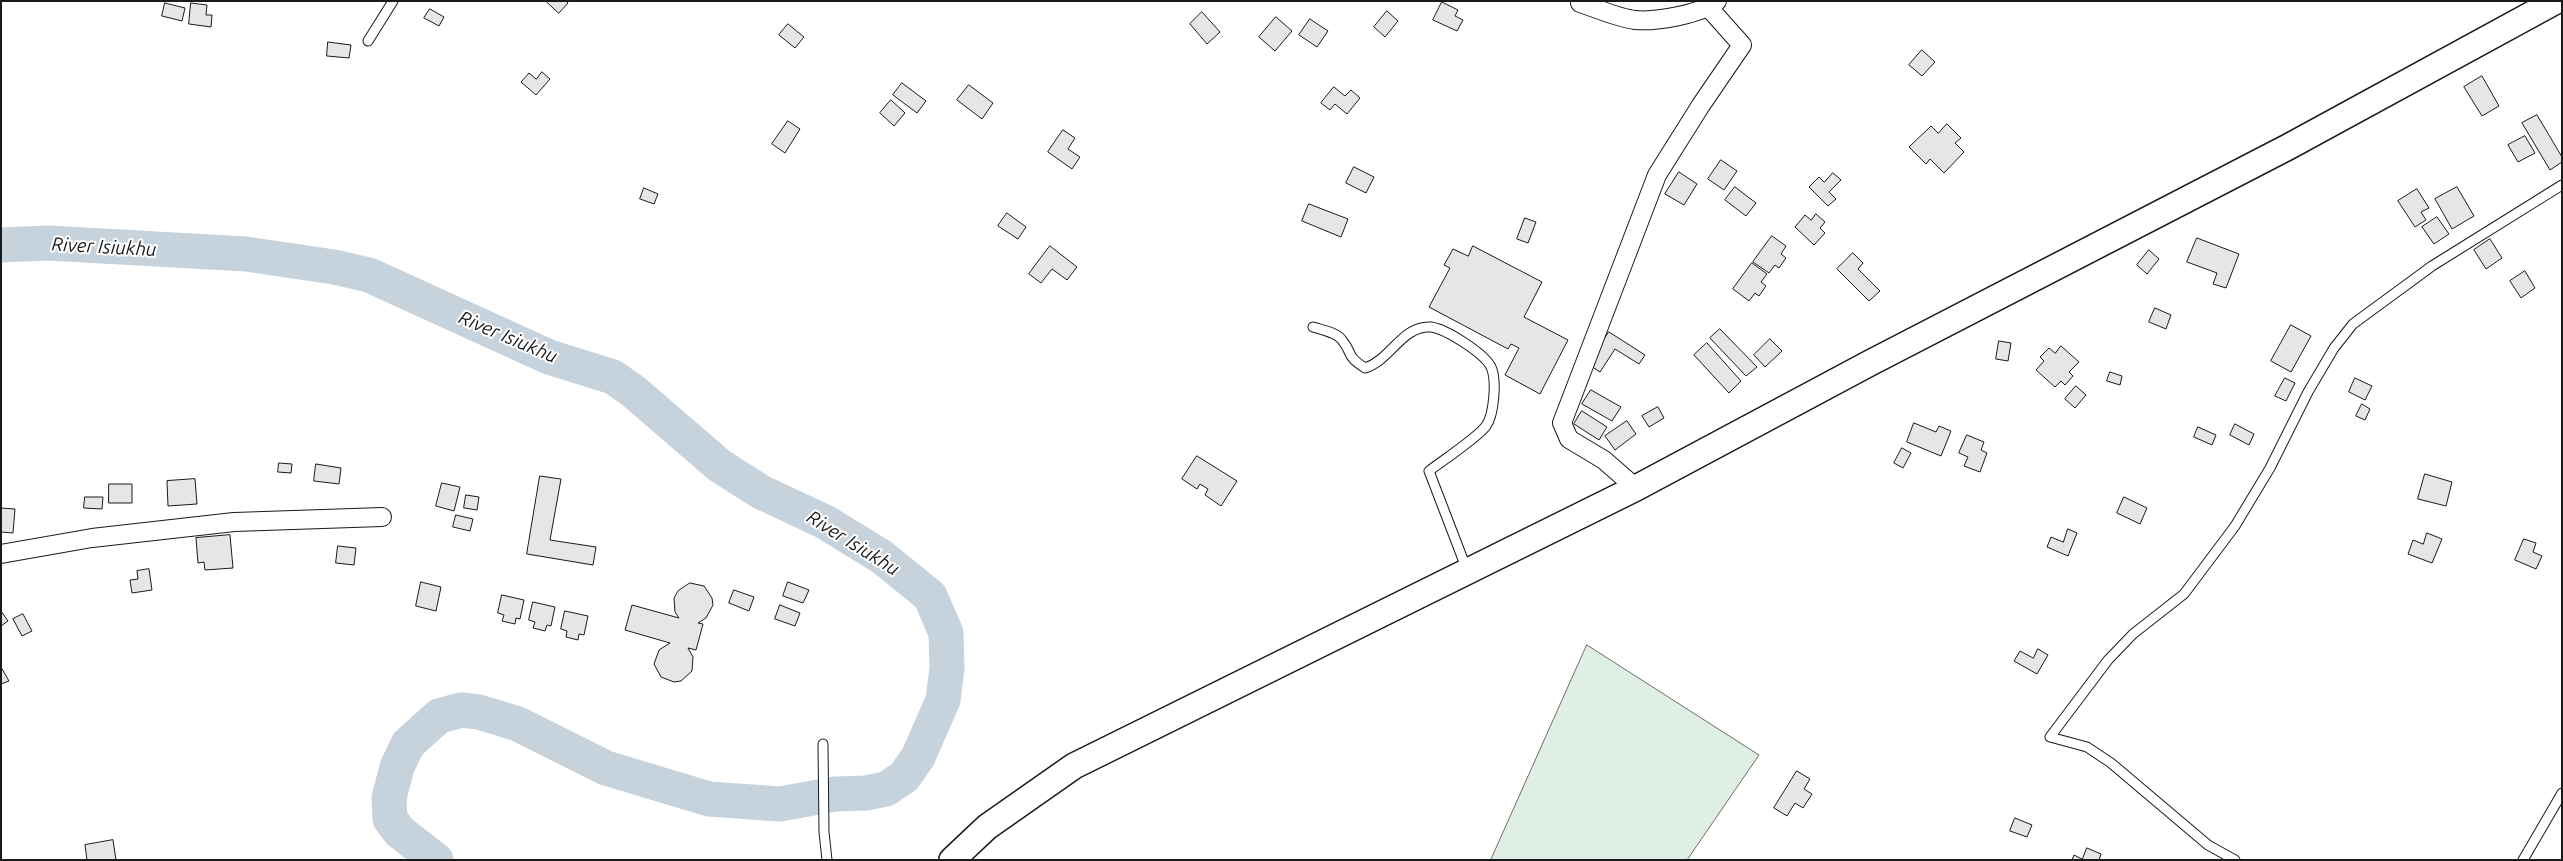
<!DOCTYPE html>
<style>
body{margin:0}
#map{position:relative;width:2563px;height:861px;overflow:hidden;background:#fff;font-family:Ubuntu,sans-serif}
canvas{display:block}
.frame{position:absolute;inset:0;border:2px solid #1a1a1a;pointer-events:none}
</style>
<div id="map">
<canvas width="2563" height="861"></canvas>
<div class="frame"></div>
</div>
<script>
const c = document.querySelector('canvas').getContext('2d');
c.lineJoin = 'round';
function fill(path, color) { c.fillStyle = color; c.fill(path, 'evenodd'); }
function trace(path, color, width, dash) { c.strokeStyle = color; c.lineWidth = width; c.lineCap = dash ? 'butt' : 'round'; c.setLineDash(dash || []); c.stroke(path); }
function label(font, color, halo, rows, align = 'center') {
  c.font = font + ' Ubuntu,sans-serif'; c.lineWidth = 4; c.setLineDash([]); c.textBaseline = 'middle'; c.strokeStyle = halo; c.fillStyle = color; for (const [text, x, y, turn = 0] of rows) {
    c.save(); c.translate(x, y); c.rotate((+turn || 0) * Math.PI / 180); c.textAlign = isNaN(turn) ? turn : align; if (halo) c.strokeText(text, 0, 0); c.fillText(text, 0, 0); c.restore();
  }
}
const green = new Path2D(`
 M 1587,645 L 1759,755 L 1687,860 L 1491,860 Z`);
fill(green, '#e0efe3');
trace(green, '#6a6a6a', 1);
trace(new Path2D(`
 M 1,245 L 48,243 L 246,254 L 334,267 L 369,275 L 549,357 L 613,377 L 633,391 L 720,466 L 761,492 L 825,522 L 882,557 L 930,596 L 946,633 L 947,668 L 943,700 L 918,757 L 904,777 L 886,789 L 866,793 L 835,794 L 780,804 L 709,799 L 606,768 L 518,724 L 479,712 L 461,710 L 439,716 L 408,744 L 397,767 L 389,798 L 390,819 L 400,832 L 436,860`), '#c6d2dc', 35);
const building = new Path2D(`
 M 546,1 L 566,1 L 568,3 L 559,13 Z
 M 1442,2 L 1458,10 L 1455,16 L 1463,20 L 1457,31 L 1433,20 Z
 M 165,3 L 185,8 L 182,21 L 162,16 Z
 M 191,3 L 207,5 L 206,15 L 212,15 L 211,27 L 189,24 Z
 M 430,9 L 444,17 L 439,26 L 424,18 Z
 M 1387,11 L 1398,21 L 1385,37 L 1374,27 Z
 M 1202,12 L 1220,32 L 1207,44 L 1190,24 Z
 M 1276,17 L 1292,31 L 1275,51 L 1259,37 Z
 M 1310,19 L 1328,31 L 1317,47 L 1299,35 Z
 M 788,24 L 804,37 L 795,48 L 779,35 Z
 M 328,42 L 351,45 L 349,58 L 327,56 Z
 M 1922,50 L 1935,62 L 1922,76 L 1909,65 Z
 M 542,72 L 550,79 L 536,95 L 521,82 L 529,73 L 536,79 Z
 M 2482,76 L 2499,106 L 2482,116 L 2464,87 Z
 M 902,83 L 926,101 L 917,113 L 893,95 Z
 M 969,85 L 993,103 L 982,119 L 957,100 Z
 M 1334,87 L 1345,96 L 1351,90 L 1360,98 L 1347,114 L 1335,104 L 1330,110 L 1321,103 Z
 M 891,100 L 905,113 L 894,126 L 880,113 Z
 M 2537,115 L 2562,157 L 2562,162 L 2550,170 L 2522,123 Z
 M 788,121 L 800,129 L 785,153 L 772,144 Z
 M 1947,124 L 1961,138 L 1955,143 L 1964,152 L 1944,173 L 1930,159 L 1926,164 L 1909,147 L 1931,126 L 1938,133 Z
 M 1063,130 L 1075,138 L 1068,149 L 1080,157 L 1072,169 L 1048,152 Z
 M 2525,136 L 2535,153 L 2518,162 L 2508,145 Z
 M 1721,160 L 1737,171 L 1724,190 L 1708,179 Z
 M 1354,167 L 1374,177 L 1366,193 L 1346,183 Z
 M 1679,172 L 1697,184 L 1684,205 L 1665,194 Z
 M 1833,173 L 1841,180 L 1829,192 L 1836,199 L 1828,206 L 1809,187 L 1819,177 L 1824,182 Z
 M 1735,187 L 1756,203 L 1746,216 L 1725,200 Z
 M 2457,187 L 2474,216 L 2452,229 L 2435,199 Z
 M 644,188 L 658,194 L 654,204 L 640,199 Z
 M 2417,189 L 2429,208 L 2421,212 L 2426,220 L 2415,227 L 2398,201 Z
 M 1309,204 L 1348,219 L 1341,237 L 1302,221 Z
 M 1007,213 L 1026,227 L 1018,239 L 998,226 Z
 M 1816,214 L 1825,222 L 1820,228 L 1825,233 L 1814,245 L 1795,227 L 1805,215 L 1811,220 Z
 M 2437,217 L 2449,234 L 2434,244 L 2422,227 Z
 M 1525,218 L 1536,222 L 1528,243 L 1517,239 Z
 M 1772,236 L 1786,246 L 1781,254 L 1786,258 L 1779,268 L 1775,265 L 1769,273 L 1753,262 Z
 M 2197,238 L 2239,254 L 2226,288 L 2213,284 L 2217,273 L 2187,262 Z
 M 2490,239 L 2502,258 L 2486,269 L 2474,250 Z
 M 1050,246 L 1077,267 L 1067,280 L 1052,269 L 1041,283 L 1029,274 Z
 M 1473,246 L 1542,282 L 1524,317 L 1568,340 L 1540,394 L 1505,375 L 1519,348 L 1511,344 L 1508,349 L 1429,307 L 1450,268 L 1444,265 L 1453,249 L 1468,256 Z
 M 2149,250 L 2159,259 L 2147,274 L 2137,265 Z
 M 1853,253 L 1863,263 L 1858,269 L 1880,291 L 1869,301 L 1837,269 Z
 M 1752,263 L 1767,274 L 1761,282 L 1766,286 L 1759,296 L 1755,293 L 1749,301 L 1733,289 Z
 M 2525,271 L 2535,288 L 2521,298 L 2510,281 Z
 M 2155,308 L 2171,315 L 2166,329 L 2149,322 Z
 M 2291,325 L 2311,336 L 2291,372 L 2271,361 Z
 M 1720,329 L 1757,367 L 1746,376 L 1710,338 Z
 M 1609,332 L 1645,355 L 1639,364 L 1615,349 L 1600,372 L 1588,364 Z
 M 1770,339 L 1782,351 L 1765,367 L 1754,355 Z
 M 1999,341 L 2011,343 L 2008,361 L 1996,359 Z
 M 1707,343 L 1741,381 L 1729,393 L 1694,355 Z
 M 2061,346 L 2079,362 L 2069,372 L 2073,376 L 2065,385 L 2061,381 L 2055,387 L 2036,370 L 2044,361 L 2040,357 L 2049,348 L 2055,353 Z
 M 2110,372 L 2122,376 L 2120,385 L 2107,381 Z
 M 2285,378 L 2295,383 L 2286,401 L 2275,396 Z
 M 2355,378 L 2372,386 L 2365,400 L 2349,392 Z
 M 2076,386 L 2086,395 L 2075,408 L 2065,399 Z
 M 1591,390 L 1621,407 L 1612,421 L 1582,404 Z
 M 2362,404 L 2370,409 L 2365,420 L 2356,416 Z
 M 1658,407 L 1664,418 L 1649,427 L 1642,416 Z
 M 1582,411 L 1607,427 L 1599,440 L 1574,424 Z
 M 1627,421 L 1636,434 L 1615,450 L 1605,436 Z
 M 1914,423 L 1936,432 L 1939,426 L 1951,431 L 1941,456 L 1907,442 Z
 M 2235,424 L 2254,434 L 2249,445 L 2230,435 Z
 M 2198,427 L 2216,435 L 2212,445 L 2194,437 Z
 M 1967,435 L 1984,442 L 1981,450 L 1987,453 L 1980,472 L 1964,466 L 1968,457 L 1959,453 Z
 M 1902,448 L 1911,453 L 1903,468 L 1894,463 Z
 M 1197,456 L 1237,481 L 1221,506 L 1205,495 L 1208,489 L 1200,484 L 1197,489 L 1182,479 Z
 M 279,463 L 292,464 L 291,473 L 278,472 Z
 M 316,464 L 341,468 L 339,484 L 314,481 Z
 M 2425,474 L 2452,482 L 2446,506 L 2418,499 Z
 M 540,476 L 561,479 L 550,540 L 596,547 L 593,565 L 527,554 Z
 M 195,479 L 197,504 L 168,506 L 167,481 Z
 M 442,483 L 460,487 L 454,511 L 436,506 Z
 M 109,484 L 132,484 L 132,503 L 109,503 Z
 M 466,495 L 479,497 L 477,510 L 464,508 Z
 M 85,497 L 103,497 L 102,509 L 84,508 Z
 M 2124,497 L 2147,508 L 2140,524 L 2117,513 Z
 M 1,508 L 15,509 L 13,533 L 1,532 Z
 M 456,515 L 473,519 L 470,531 L 453,527 Z
 M 2068,529 L 2077,533 L 2068,556 L 2047,547 L 2051,537 L 2063,542 Z
 M 2427,533 L 2442,539 L 2432,563 L 2408,554 L 2413,540 L 2423,544 Z
 M 230,535 L 233,568 L 205,570 L 204,562 L 198,563 L 196,538 Z
 M 2524,539 L 2536,543 L 2533,552 L 2542,556 L 2536,569 L 2515,560 Z
 M 338,546 L 356,548 L 354,565 L 336,563 Z
 M 149,569 L 152,590 L 132,593 L 130,580 L 138,579 L 137,571 Z
 M 421,582 L 441,587 L 436,611 L 416,606 Z
 M 788,582 L 809,590 L 803,603 L 783,596 Z
 M 690,583 L 704,586 L 712,598 L 713,605 L 706,618 L 698,623 L 703,624 L 696,650 L 688,648 L 693,657 L 692,671 L 681,681 L 674,682 L 661,677 L 654,664 L 659,650 L 670,643 L 625,630 L 632,605 L 679,618 L 675,612 L 674,598 L 678,591 Z
 M 734,590 L 754,597 L 749,611 L 729,603 Z
 M 502,595 L 524,600 L 520,619 L 516,618 L 515,624 L 502,621 L 504,615 L 498,613 Z
 M 533,602 L 555,607 L 551,626 L 547,625 L 545,631 L 533,628 L 535,622 L 529,620 Z
 M 780,605 L 800,613 L 795,626 L 775,619 Z
 M 1,611 L 8,621 L 1,626 Z
 M 565,611 L 588,616 L 584,635 L 579,634 L 578,640 L 566,637 L 567,631 L 561,629 Z
 M 23,614 L 32,631 L 22,636 L 13,619 Z
 M 2038,649 L 2048,655 L 2037,674 L 2014,661 L 2020,651 L 2033,658 Z
 M 1,667 L 9,681 L 1,684 Z
 M 1797,771 L 1810,779 L 1804,789 L 1812,794 L 1803,808 L 1795,803 L 1787,816 L 1774,808 Z
 M 2015,818 L 2032,825 L 2027,837 L 2010,831 Z
 M 113,840 L 116,860 L 87,860 L 85,845 Z
 M 2087,848 L 2101,854 L 2099,860 L 2072,860 L 2074,855 L 2082,859 Z`);
fill(building, '#e6e6e6');
trace(building, '#1a1a1a', 1);
const lane = new Path2D(`
 M 368,41 L 393,1
 M 1313,327 C 1322,330 1336,332 1342,340 C 1354,355 1345,355 1365,368 C 1391,360 1402,325 1431,327 C 1446,329 1484,353 1491,367 C 1497,380 1494,415 1486,426 C 1477,438 1442,461 1429,471 L 1467,570
 M 823,744 L 824,832 L 827,860
 M 2235,860 L 2208,845 L 2111,763 L 2087,747 L 2050,737 L 2108,660 L 2133,634 L 2184,594 L 2235,526 L 2270,468 L 2308,392 L 2334,348 L 2353,324 L 2432,266 L 2562,185
 M 2523,860 L 2562,793`);
const street = new Path2D(`
 M 1580,3 C 1597,8 1617,18 1635,20 C 1656,22 1702,14 1717,1
 M 1636,488 L 1604,460 L 1569,439 L 1562,423 L 1657,175 L 1701,105 L 1742,45 L 1709,8
 M 1,554 L 92,538 L 234,522 L 382,517`);
const secondary = new Path2D(`
 M 952,860 L 987,827 L 1074,766 L 1636,488 L 1870,363 L 2288,147 L 2556,1`);
trace(lane, '#1a1a1a', 11);
trace(street, '#1a1a1a', 20);
trace(secondary, '#1a1a1a', 28);
trace(lane, '#fff', 9);
trace(street, '#fff', 18);
trace(secondary, '#fff', 25);
label('italic 19px', '#1a1a1a', '#fff', [
 ["River Isiukhu",104,247,3],
 ["River Isiukhu",508,337,23],
 ["River Isiukhu",853,543,32]
]);
</script>
